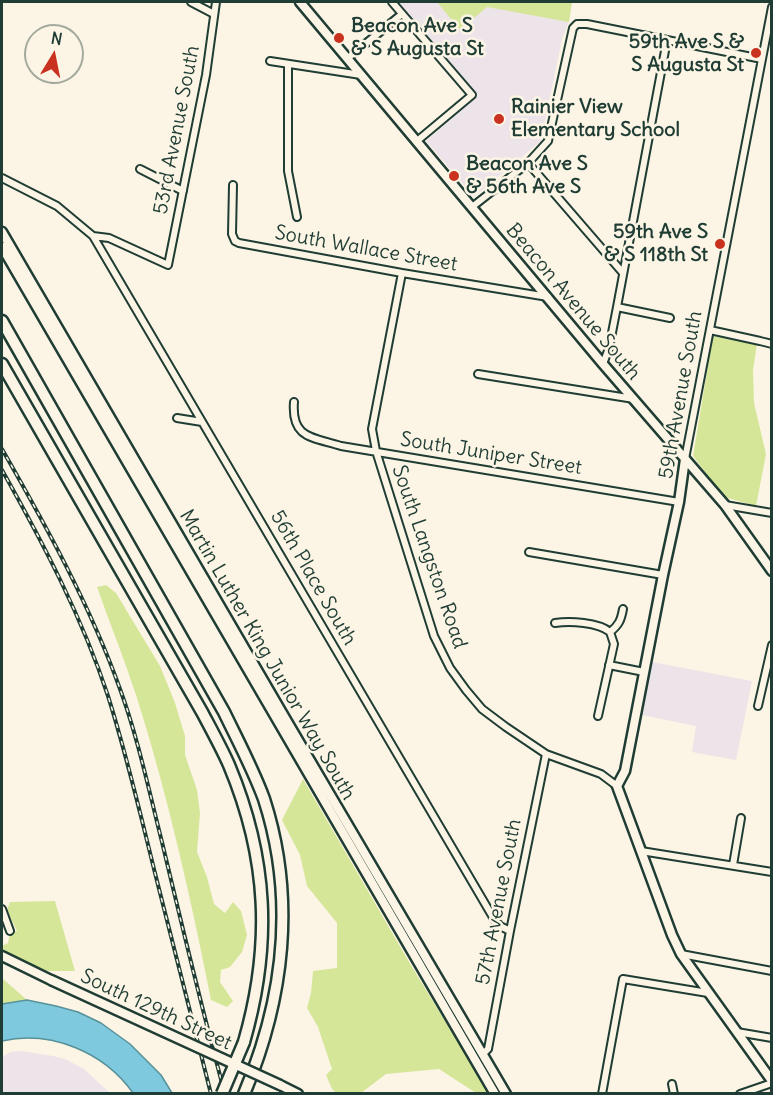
<!DOCTYPE html>
<style>
body{margin:0}
#map{position:relative;width:773px;height:1095px;overflow:hidden;background:#fcf5e5;font-family:Delius,sans-serif}
canvas{display:block}
.frame{position:absolute;inset:0;border:3px solid #1f3d34;pointer-events:none}
.north{position:absolute;left:24px;top:24px;width:60px;height:60px;box-sizing:border-box;background:#fcf5e5;border:2px solid #a4ab9e;border-radius:50%;rotate:10deg;font-size:16px;font-weight:700;line-height:24px;text-align:center;color:#1f3d34}
.north::after{content:'';display:block;margin:auto;width:21px;height:27px;background:#c8321e;clip-path:polygon(50% 0,100% 100%,50% 72%,0 100%)}
</style>
<div id="map">
<canvas width="773" height="1095"></canvas>
<div class="frame"></div>
<div class="north">N</div>
</div>
<script>
const c = document.querySelector('canvas').getContext('2d');
c.lineJoin = 'round';
function fill(path, color) { c.fillStyle = color; c.fill(path, 'evenodd'); }
function trace(path, color, width, dash) { c.strokeStyle = color; c.lineWidth = width; c.lineCap = dash ? 'butt' : 'round'; c.setLineDash(dash || []); c.stroke(path); }
function label(font, color, halo, rows, align = 'center') {
  c.font = font + ' Delius,sans-serif'; c.lineWidth = 5; c.setLineDash([]); c.textBaseline = 'middle'; c.strokeStyle = halo; c.fillStyle = color; for (const [text, x, y, turn = 0] of rows) {
    c.save(); c.translate(x, y); c.rotate((+turn || 0) * Math.PI / 180); c.textAlign = isNaN(turn) ? turn : align; if (halo) c.strokeText(text, 0, 0); c.fillText(text, 0, 0); c.restore();
  }
}
fill(new Path2D(`
 M 399,2 L 572,2 L 569,22 L 562,39 L 541,141 L 474,197 L 426,141 L 478,96 Z
 M 652,662 L 752,681 L 736,760 L 692,752 L 696,726 L 642,715 Z
 M 21,1051 L 53,1056 L 65,1059 L 84,1069 L 110,1093 L 2,1093 L 2,1057 L 11,1052 Z`), '#ece4e8');
fill(new Path2D(`
 M 437,2 L 572,2 L 569,22 L 487,7 L 460,30 Z
 M 713,336 L 757,344 L 753,370 L 754,403 L 766,454 L 756,506 L 728,498 L 720,492 L 693,456 Z
 M 106,585 L 116,593 L 160,666 L 175,703 L 185,736 L 185,755 L 197,790 L 200,813 L 197,852 L 207,877 L 214,904 L 225,913 L 233,902 L 241,911 L 247,935 L 242,952 L 230,967 L 221,970 L 220,982 L 233,1001 L 227,1007 L 211,1000 C 191,899 168,796 137,698 C 125,661 110,624 97,587 Z
 M 303,779 L 412,967 L 489,1093 L 476,1093 L 439,1069 L 386,1074 L 361,1093 L 336,1093 L 332,1089 L 326,1075 L 332,1069 L 318,1027 L 307,1008 L 311,993 L 313,971 L 337,968 L 337,923 L 307,886 L 300,855 L 282,820 Z
 M 55,901 L 75,971 L 45,971 L 2,951 L 2,946 L 8,943 L 10,933 L 17,931 L 7,910 L 10,902 Z
 M 2,978 L 27,1000 L 2,1004 Z`), '#d5e699');
const water = new Path2D(`
 M 27,1000 L 56,1006 L 78,1012 L 101,1023 L 130,1044 L 161,1075 L 172,1093 L 133,1093 C 104,1052 51,1030 2,1041 L 2,1004 Z`);
fill(water, '#7ec9de');
trace(water, '#58919a', 1.5);
const street = new Path2D(`
 M 191,2 L 214,14
 M 392,2 L 472,95 L 417,141
 M 348,58 L 402,14
 M 270,61 L 361,75
 M 288,65 L 288,171 L 297,217
 M 528,163 L 623,273
 M 140,169 L 183,191
 M 2,178 L 57,206 L 93,236 L 109,238 L 168,265 L 206,75 L 216,2
 M 233,185 L 232,234 L 235,241 L 239,243 L 402,273 L 548,297
 M 472,207 L 528,163 L 548,141 L 573,28 L 577,24 L 587,24 L 762,59
 M 93,236 L 494,919 L 500,926 L 510,931
 M 402,273 L 372,429 L 376,451 L 434,636 L 450,668 L 466,690 L 482,709 L 506,727 L 546,754 L 601,774 L 617,786
 M 617,307 L 670,318
 M 710,330 L 760,341 L 772,344
 M 603,364 L 609,348 L 617,307 L 667,40
 M 478,374 L 634,399
 M 294,402 C 291,439 313,437 341,446 L 679,502
 M 177,418 L 202,422
 M 685,459 L 772,7
 M 725,505 L 772,513
 M 529,552 L 663,575
 M 555,623 C 570,621 598,622 610,632
 M 609,665 L 644,672
 M 758,706 L 772,645
 M 598,716 L 614,644 L 610,632 C 619,625 621,620 623,609
 M 641,851 L 772,872
 M 733,865 L 741,818
 M 2,909 L 10,931
 M 681,954 L 772,971
 M 737,1032 L 772,1038
 M 483,1054 L 488,1049 L 510,931 L 546,754
 M 672,1084 L 674,1094
 M 602,1094 L 623,979 L 708,993
 M 740,1094 L 772,1083`);
const secondary = new Path2D(`
 M 300,2 L 603,364 L 725,505 L 772,571
 M 2,232 L 285,718 L 506,1094
 M 2,247 L 495,1094
 M 685,459 L 679,502 L 663,575 L 625,771 L 617,786 L 672,935 L 681,954 L 772,1081
 M 2,956 L 51,980
 M 280,1085 L 298,1094`);
const highway = new Path2D(`
 M 2,321 L 224,712 C 238,741 253,769 264,799 C 296,898 284,999 244,1094
 M 2,364 L 202,712 C 211,729 221,747 229,765 C 268,858 272,945 244,1042`);
trace(street, '#1f3d34', 10);
trace(secondary, '#1f3d34', 13);
trace(highway, '#1f3d34', 15);
trace(street, '#fcf5e5', 6);
trace(secondary, '#fcf5e5', 8);
trace(highway, '#fcf5e5', 10);
const rail = new Path2D(`
 M 2,449 C 46,526 90,605 120,689 C 138,738 149,791 162,842 C 182,926 202,1010 225,1094
 M 2,470 C 43,543 82,617 108,696 C 127,756 141,817 156,877 C 174,949 193,1021 211,1094`);
trace(rail, '#1f3d34', 4);
trace(rail, '#fcf5e5', 1.5, [4.5]);
const secondaryBridge = new Path2D(`
 M 51,980 L 280,1085`);
const highwayBridge = new Path2D(`
 M 222,1094 L 244,1042`);
trace(secondaryBridge, '#1f3d34', 13, []);
trace(highwayBridge, '#1f3d34', 15, []);
trace(secondaryBridge, '#fcf5e5', 8);
trace(highwayBridge, '#fcf5e5', 10);
for (const [x, y, r, color] of [
 [339,38,6,"#c8321e"],
 [756,53,6,"#c8321e"],
 [499,119,6,"#c8321e"],
 [454,176,6,"#c8321e"],
 [720,244,6,"#c8321e"]
]) { const dot = new Path2D(); dot.arc(x, y, r, 0, 2 * Math.PI); c.fillStyle = color; c.fill(dot); trace(dot, '#fcf5e5', 2); }
label('bold 20px', '#1f3d34', '#fcf5e5', [
 ["Beacon Ave S",351,26],
 ["& S Augusta St",351,49],
 ["59th Ave S &",744,42,"right"],
 ["S Augusta St",744,65,"right"],
 ["Rainier View",511,107],
 ["Elementary School",511,130],
 ["Beacon Ave S",466,164],
 ["& 56th Ave S",466,187],
 ["59th Ave S",708,232,"right"],
 ["& S 118th St",708,255,"right"]
], 'left');
label('20px', '#1f3d34', '#fcf5e5', [
 ["53rd Avenue South",177,130,-79],
 ["South Wallace Street",366,249,10],
 ["Beacon Avenue South",573,302,50],
 ["59th Avenue South",681,395,-80],
 ["South Juniper Street",491,454,9],
 ["South Langston Road",429,557,71],
 ["56th Place South",313,578,60],
 ["Martin Luther King Junior Way South",267,655,60],
 ["57th Avenue South",499,902,-79],
 ["South 129th Street",156,1010,25]
]);
</script>
